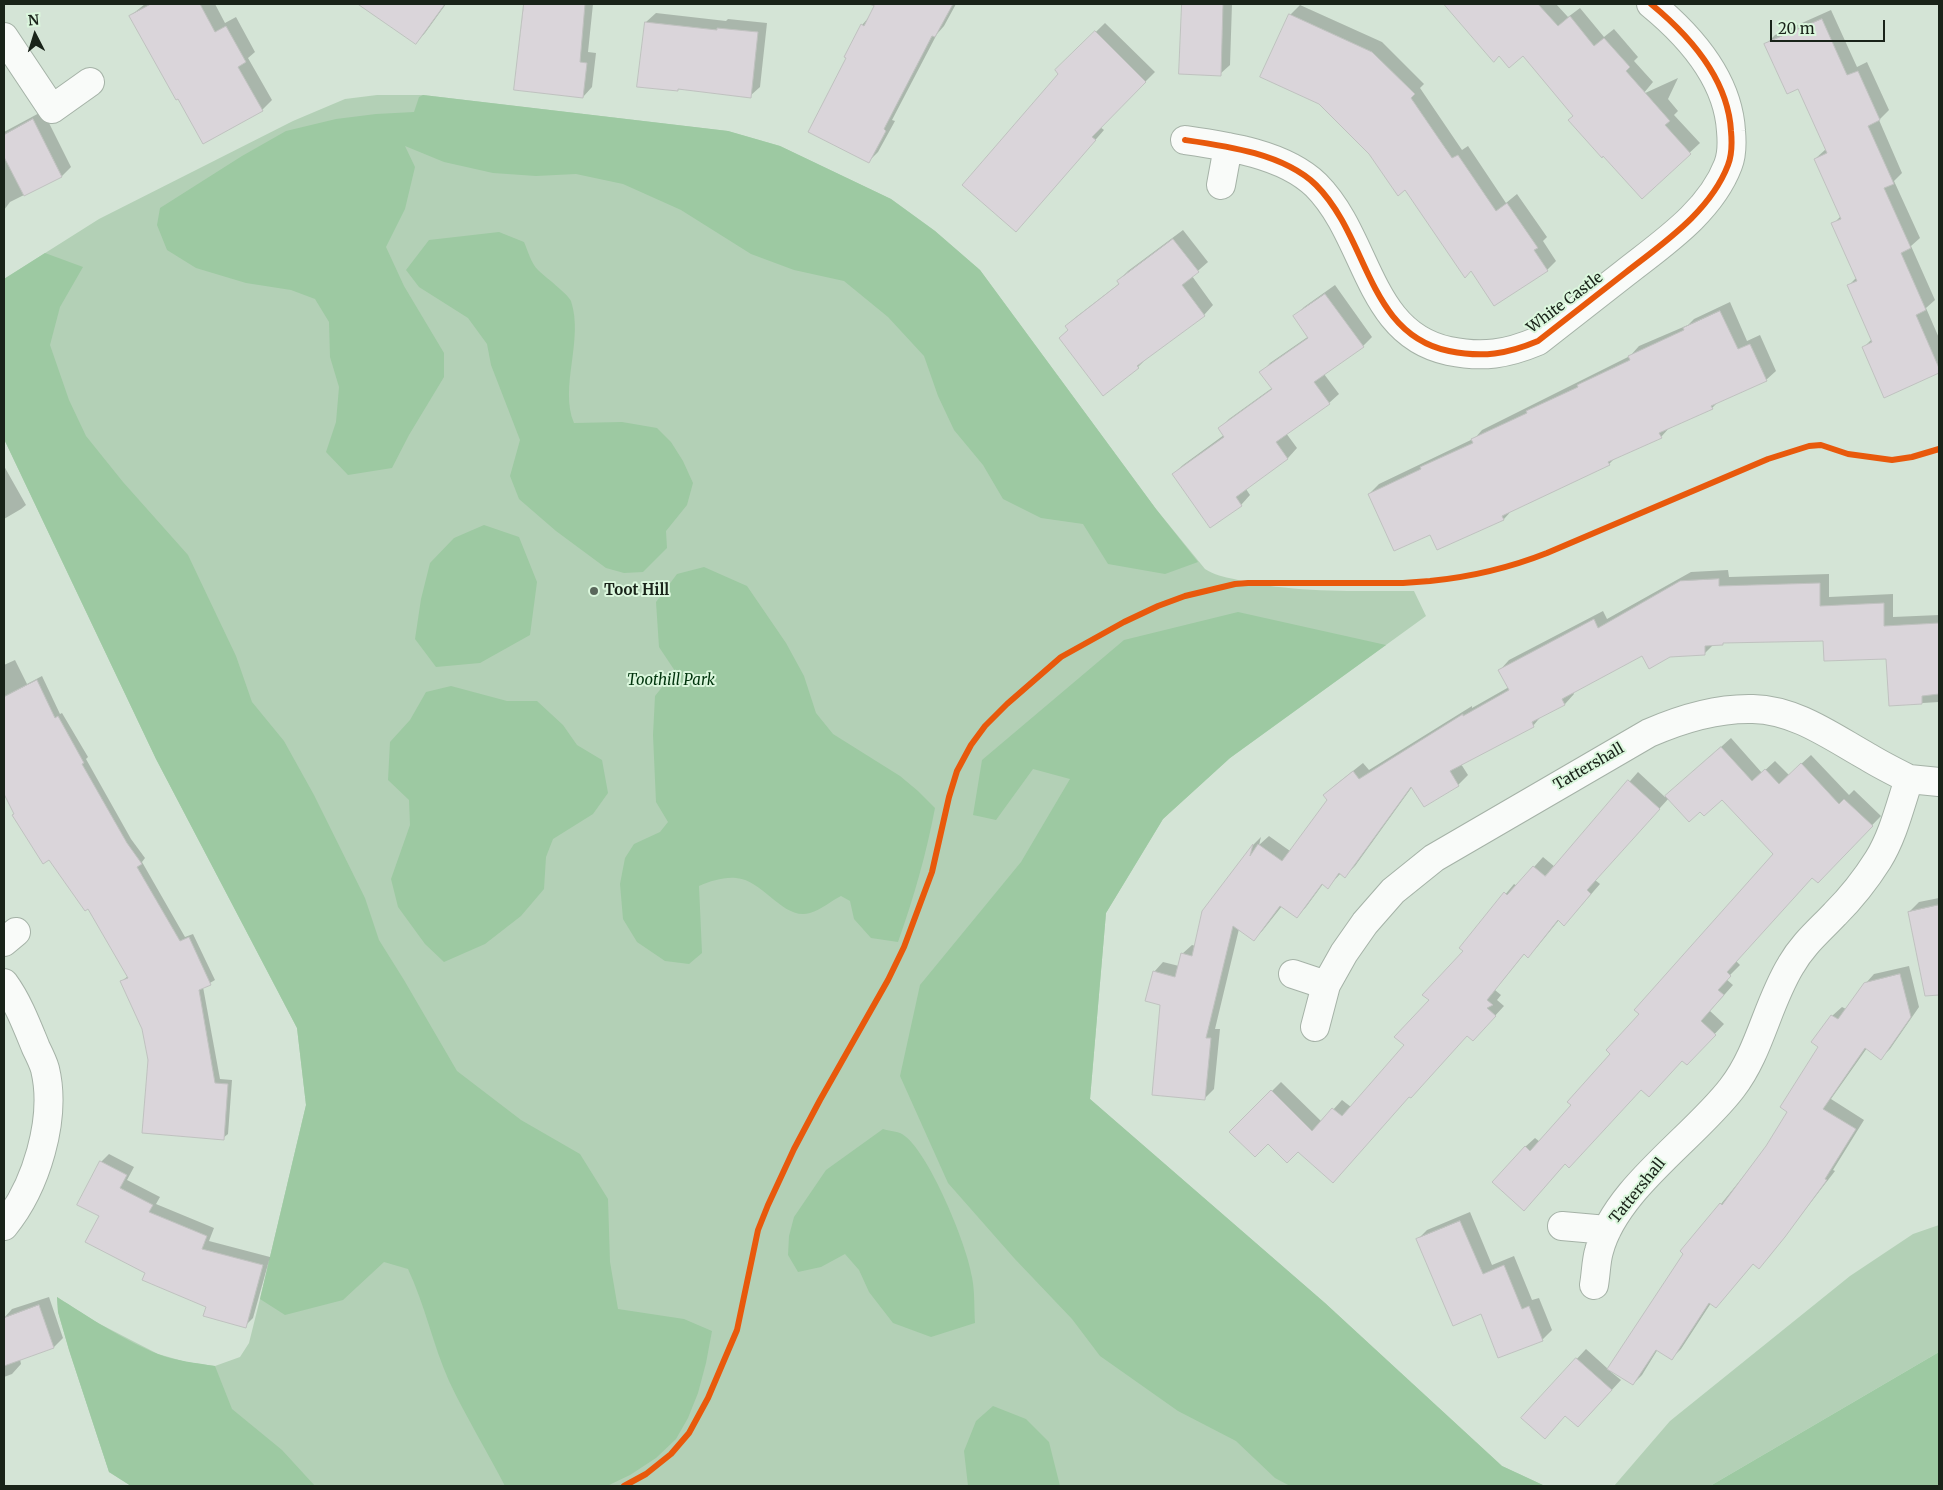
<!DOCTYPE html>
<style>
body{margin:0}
#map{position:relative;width:1943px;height:1490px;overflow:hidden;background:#d4e4d6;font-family:Merriweather,serif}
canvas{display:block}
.frame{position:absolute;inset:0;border:5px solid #192319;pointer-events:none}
.north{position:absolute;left:10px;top:10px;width:50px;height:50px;-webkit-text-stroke:4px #dbf7dd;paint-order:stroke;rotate:355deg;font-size:14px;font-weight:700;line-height:20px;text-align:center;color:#192319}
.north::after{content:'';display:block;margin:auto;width:18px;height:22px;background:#192319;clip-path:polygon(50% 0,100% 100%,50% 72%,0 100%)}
.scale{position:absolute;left:1770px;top:20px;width:115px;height:22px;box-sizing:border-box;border:2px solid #192319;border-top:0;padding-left:6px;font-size:15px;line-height:18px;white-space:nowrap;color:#192319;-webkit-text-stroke:4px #dbf7dd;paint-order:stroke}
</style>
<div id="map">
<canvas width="1943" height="1490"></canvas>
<div class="frame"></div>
<div class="north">N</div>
<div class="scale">20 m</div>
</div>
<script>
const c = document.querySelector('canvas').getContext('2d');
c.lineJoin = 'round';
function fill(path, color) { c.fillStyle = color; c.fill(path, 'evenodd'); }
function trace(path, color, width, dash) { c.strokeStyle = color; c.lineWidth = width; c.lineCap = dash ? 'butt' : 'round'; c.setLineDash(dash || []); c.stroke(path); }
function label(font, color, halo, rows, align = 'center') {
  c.font = font + ' Merriweather,serif'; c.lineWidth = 4; c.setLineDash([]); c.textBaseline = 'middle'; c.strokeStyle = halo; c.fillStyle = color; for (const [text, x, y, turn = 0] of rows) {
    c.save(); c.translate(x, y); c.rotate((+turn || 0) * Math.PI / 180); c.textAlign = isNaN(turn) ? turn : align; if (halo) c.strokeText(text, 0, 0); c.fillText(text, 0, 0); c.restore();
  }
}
fill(new Path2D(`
 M 377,95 L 423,95 L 728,131 L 780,146 L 891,199 L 935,231 L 980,270 L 1156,509 L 1205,569 C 1214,575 1224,577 1234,579 C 1288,593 1357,591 1414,591 L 1426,616 L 1230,758 L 1163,819 L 1106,913 L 1090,1099 L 1325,1303 L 1502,1466 L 1545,1486 L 131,1486 L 109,1472 L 69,1350 L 58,1312 L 57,1297 L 96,1322 L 158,1354 L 186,1362 L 215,1366 L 240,1357 L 249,1343 L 260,1299 L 306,1105 L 297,1028 L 156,759 L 4,439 L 4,279 L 99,219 L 293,121 L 345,99 Z
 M 1939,1225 L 1939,1352 L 1710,1486 L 1614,1486 L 1670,1421 L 1850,1276 L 1913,1234 Z`), '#b3d0b6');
fill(new Path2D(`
 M 423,95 L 728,131 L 780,146 L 891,199 L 935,231 L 980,270 L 1156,509 L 1198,562 L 1165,574 L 1108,564 L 1083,524 L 1041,518 L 1003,499 L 983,465 L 954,430 L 938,396 L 924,356 L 888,317 L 844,281 L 794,270 L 751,254 L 681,210 L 623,184 L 576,174 L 536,176 L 493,173 L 444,162 L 405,146 L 415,167 L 405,209 L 386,247 L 404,286 L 444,353 L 444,377 L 409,435 L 392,468 L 348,475 L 326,452 L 336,422 L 339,387 L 330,357 L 329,322 L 315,299 L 291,290 L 246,283 L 196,268 L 167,250 L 157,225 L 160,208 L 242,156 L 286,131 L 336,119 L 376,114 L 414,112 L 419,97 Z
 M 499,232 L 524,242 C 528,251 531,263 538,270 C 544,276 568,294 571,301 C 584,340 559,387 574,423 L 622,422 L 657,428 L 671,442 L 683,461 L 693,483 L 687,505 L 666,531 L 667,548 L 643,572 L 624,573 L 606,568 L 556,531 L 519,499 L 510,476 L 520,440 L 491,365 L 487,344 L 468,318 L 419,287 L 406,270 L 429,240 Z
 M 45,253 L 83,267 L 60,307 L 50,345 L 69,400 L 86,436 L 123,482 L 188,555 L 236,656 L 252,702 L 284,741 L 314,795 L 365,898 L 379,940 L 404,980 L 457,1071 L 521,1120 L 580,1154 L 608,1199 L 610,1262 L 618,1309 L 684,1319 L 712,1331 L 706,1363 L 698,1393 L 688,1418 L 676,1439 L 656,1458 L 630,1475 L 607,1486 L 505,1486 C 487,1451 466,1417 449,1381 C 433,1345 425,1305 408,1269 L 384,1262 L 343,1300 L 285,1315 L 260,1299 L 306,1105 L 297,1028 L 156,759 L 4,439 L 4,279 Z
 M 484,525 L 519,537 L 537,582 L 530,635 L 480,663 L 436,667 L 415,639 L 421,599 L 430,563 L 454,538 Z
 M 704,567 L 747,586 L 786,643 L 804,676 L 816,713 L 833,734 L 900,776 L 918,791 L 935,808 C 926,855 914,897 898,942 L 871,938 L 854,919 L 850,901 L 841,896 C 831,901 821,910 810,913 C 783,921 764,880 736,878 C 723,877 711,881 699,886 L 702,953 L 689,964 L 665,961 L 637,942 L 623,919 L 620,884 L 625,858 L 634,844 L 660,832 L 668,822 L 656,802 L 653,735 L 655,696 L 675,671 L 659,647 L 656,602 L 677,574 Z
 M 1238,612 L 1386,645 L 1230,758 L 1163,819 L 1106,913 L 1090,1099 L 1325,1303 L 1502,1466 L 1545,1486 L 1290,1486 L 1275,1478 L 1236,1441 L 1178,1411 L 1100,1356 L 1072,1319 L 1014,1258 L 948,1183 L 900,1076 L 920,985 L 1021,862 L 1070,779 L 1033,769 L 996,820 L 973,815 L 982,760 L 1124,640 Z
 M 451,686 L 507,701 L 537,701 L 563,725 L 577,745 L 602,760 L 608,793 L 593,814 L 553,839 L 546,857 L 544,889 L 521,916 L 485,944 L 444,962 L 425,944 L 398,907 L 391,879 L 410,825 L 409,800 L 388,780 L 390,742 L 410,720 L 426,692 Z
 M 883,1129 C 889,1131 897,1131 902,1134 C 928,1149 968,1247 972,1277 C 975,1292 974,1308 975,1323 L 931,1337 L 893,1323 L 869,1292 L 859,1270 L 845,1254 L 821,1267 L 798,1272 L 788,1255 L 789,1236 L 794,1217 L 826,1170 Z
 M 57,1297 C 87,1316 125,1341 158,1354 C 176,1361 196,1363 215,1366 L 232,1409 L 282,1450 L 315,1486 L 131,1486 L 109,1472 L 69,1350 L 58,1312 Z
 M 1939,1352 L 1939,1486 L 1710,1486 Z
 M 993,1406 L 1026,1419 L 1049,1442 L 1060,1486 L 968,1486 L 964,1451 L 976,1421 Z`), '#9dc9a2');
fill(new Path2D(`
 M 145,4 L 215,4 L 225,23 L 236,17 L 255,52 L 248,58 L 272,100 L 262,110 L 130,16 Z
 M 367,4 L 446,4 L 425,33 L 416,43 Z
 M 524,4 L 593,4 L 588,52 L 596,53 L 592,87 L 583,97 L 515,89 Z
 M 876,4 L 956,4 L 944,26 L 937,34 L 892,120 L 895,121 L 878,152 L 869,161 L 847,57 L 862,25 L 870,16 Z
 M 1183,4 L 1232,4 L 1230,65 L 1220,74 L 1181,73 Z
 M 1446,4 L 1556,4 L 1568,17 L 1580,8 L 1604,37 L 1614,29 L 1638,57 L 1634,61 L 1653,82 L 1643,94 L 1678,78 L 1668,99 L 1678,111 L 1674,115 L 1700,143 L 1642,197 L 1523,55 L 1499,55 L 1494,60 Z
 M 1300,5 L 1382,42 L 1424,84 L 1420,88 L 1462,150 L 1468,146 L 1506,203 L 1517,194 L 1547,237 L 1543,241 L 1556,261 L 1547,270 L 1472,270 L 1290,15 Z
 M 1831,10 L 1857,67 L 1867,62 L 1889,110 L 1879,120 L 1902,173 L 1894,181 L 1920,238 L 1911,246 L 1935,300 L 1926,308 L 1939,338 L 1939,372 L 1885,396 L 1863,348 L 1872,339 L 1848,286 L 1857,277 L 1833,224 L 1841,216 L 1815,159 L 1826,149 L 1798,88 L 1766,44 L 1775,35 Z
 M 656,13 L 726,21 L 728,19 L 767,23 L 760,87 L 750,96 L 679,88 L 678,90 L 646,22 Z
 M 1105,23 L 1155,72 L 1100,127 L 1104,130 L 1025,221 L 1060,74 L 1057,70 Z
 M 43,111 L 71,167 L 62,176 L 10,202 L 4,210 L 4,132 Z
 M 1183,230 L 1208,262 L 1192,276 L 1213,305 L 1204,315 L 1147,358 L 1138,367 L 1066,326 L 1076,317 L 1120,283 L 1118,281 L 1128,271 Z
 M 1335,285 L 1372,337 L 1363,346 L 1324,374 L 1339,394 L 1329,403 L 1286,433 L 1297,448 L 1288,458 L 1246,489 L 1250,495 L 1241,505 L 1173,474 L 1183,465 L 1224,435 L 1220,428 L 1229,419 L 1272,388 L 1261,373 L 1270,363 L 1309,336 L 1295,317 L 1304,307 Z
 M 1730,302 L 1747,341 L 1760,335 L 1776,371 L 1766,380 L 1718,402 L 1712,408 L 1670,427 L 1661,437 L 1616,457 L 1609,464 L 1513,509 L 1504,519 L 1437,548 L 1430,533 L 1369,494 L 1379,484 L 1475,438 L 1482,430 L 1630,356 L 1639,346 L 1688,325 L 1694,319 Z
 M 4,466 L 26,505 L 21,509 L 4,519 Z
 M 1728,570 L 1729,577 L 1829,574 L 1829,597 L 1893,594 L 1893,617 L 1939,615 L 1939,702 L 1890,705 L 1887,657 L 1824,639 L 1724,642 L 1714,644 L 1705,653 L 1642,654 L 1573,692 L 1574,694 L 1565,704 L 1542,715 L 1533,726 L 1461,764 L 1468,775 L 1458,785 L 1424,806 L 1412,787 L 1355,866 L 1345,876 L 1341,873 L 1328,887 L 1323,884 L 1306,907 L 1297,917 L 1282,906 L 1263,930 L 1254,940 L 1239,929 L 1215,1029 L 1220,1029 L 1214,1089 L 1205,1098 L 1162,1004 L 1154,972 L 1163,962 L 1179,966 L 1182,954 L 1192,945 L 1196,946 L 1204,911 L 1254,844 L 1261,837 L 1259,845 L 1269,836 L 1290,851 L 1328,800 L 1324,795 L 1334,786 L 1363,763 L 1369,770 L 1472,706 L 1472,708 L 1509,687 L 1500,670 L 1509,660 L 1603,611 L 1607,619 L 1691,572 Z
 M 15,660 L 27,684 L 42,676 L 60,714 L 62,713 L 88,757 L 86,759 L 131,839 L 145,858 L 142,862 L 185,937 L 193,934 L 215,980 L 203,987 L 220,1079 L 232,1080 L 228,1134 L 223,1138 L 149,1060 L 143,1029 L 122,981 L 128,976 L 88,907 L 15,813 L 4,791 L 4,665 Z
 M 1731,738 L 1762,773 L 1775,761 L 1789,775 L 1811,755 L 1849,795 L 1854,790 L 1881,816 L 1818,881 L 1813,876 L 1736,961 L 1740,965 L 1726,979 L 1733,985 L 1710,1011 L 1724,1024 L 1696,1054 L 1682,1059 L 1641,1088 L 1566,1163 L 1533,1200 L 1525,1147 L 1535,1138 L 1540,1142 L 1573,1105 L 1641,1014 L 1775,854 L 1722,798 L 1701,810 L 1669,798 L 1595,880 L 1600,884 L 1573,915 L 1559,920 L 1537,947 L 1528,956 L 1525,953 L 1495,990 L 1501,995 L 1497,1000 L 1504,1006 L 1482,1030 L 1467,1035 L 1410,1096 L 1298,1151 L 1231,1132 L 1281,1082 L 1322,1122 L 1342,1100 L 1351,1107 L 1406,1045 L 1431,1000 L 1465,950 L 1461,948 L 1514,884 L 1517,886 L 1543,857 L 1555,867 L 1638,772 L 1665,797 Z
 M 1939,898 L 1939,963 L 1920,967 L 1909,912 L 1919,902 Z
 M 1909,966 L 1919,1007 L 1890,1049 L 1881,1058 L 1867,1048 L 1831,1099 L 1864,1120 L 1833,1170 L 1835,1171 L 1768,1258 L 1759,1267 L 1754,1263 L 1716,1307 L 1711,1303 L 1681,1349 L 1672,1358 L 1658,1349 L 1642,1375 L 1633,1384 L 1612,1371 L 1611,1372 L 1621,1380 L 1588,1416 L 1566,1414 L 1522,1418 L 1586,1349 L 1608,1369 L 1721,1204 L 1767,1147 L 1789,1111 L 1819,1047 L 1813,1042 L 1832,1016 L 1842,1007 L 1846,1009 L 1865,984 L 1874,974 Z
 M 109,1154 L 134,1167 L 127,1180 L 160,1197 L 156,1204 L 214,1228 L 209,1241 L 270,1257 L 253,1318 L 245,1326 L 146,1273 L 101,1216 L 101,1162 Z
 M 1470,1212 L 1492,1265 L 1514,1256 L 1532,1300 L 1539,1298 L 1552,1330 L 1542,1340 L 1482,1313 L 1417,1240 L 1427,1230 Z
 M 49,1297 L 63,1338 L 54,1347 L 20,1359 L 21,1364 L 12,1374 L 4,1377 L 4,1318 L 12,1309 Z`), '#0003');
const building = new Path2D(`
 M 151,4 L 200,4 L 215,32 L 226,26 L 246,62 L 238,67 L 263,111 L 203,144 L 178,99 L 176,100 L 129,16 Z
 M 358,4 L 445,4 L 416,44 Z
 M 524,4 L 585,4 L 580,62 L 587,63 L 583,98 L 514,90 Z
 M 869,4 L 953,4 L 935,37 L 932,36 L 884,129 L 886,131 L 869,163 L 808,132 L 846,58 L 844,57 L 861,24 L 864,26 L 874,6 Z
 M 1182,4 L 1223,4 L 1221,76 L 1179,74 Z
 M 1444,4 L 1538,4 L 1558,26 L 1570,16 L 1594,46 L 1604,38 L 1630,67 L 1626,71 L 1670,121 L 1665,125 L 1691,154 L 1642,199 L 1603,156 L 1602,158 L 1568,120 L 1573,116 L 1523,56 L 1509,68 L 1499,56 L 1494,62 Z
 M 1289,14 L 1372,52 L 1415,94 L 1411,98 L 1452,158 L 1458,155 L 1496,211 L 1507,203 L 1538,248 L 1534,250 L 1548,271 L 1494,306 L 1471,271 L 1465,278 L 1405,190 L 1398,196 L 1369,154 L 1319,104 L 1260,77 Z
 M 1822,19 L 1847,75 L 1858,71 L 1880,120 L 1868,126 L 1894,184 L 1884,188 L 1911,248 L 1901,253 L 1926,310 L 1916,315 L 1939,368 L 1939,373 L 1884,398 L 1862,347 L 1872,342 L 1847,285 L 1857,281 L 1831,223 L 1841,219 L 1814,159 L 1827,153 L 1798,89 L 1787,94 L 1764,44 Z
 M 645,22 L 717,30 L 717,28 L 758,32 L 751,98 L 678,89 L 678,91 L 637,87 Z
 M 1095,31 L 1146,82 L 1092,137 L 1096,140 L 1016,232 L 962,185 L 1058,74 L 1055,70 Z
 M 33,119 L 62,177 L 24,196 L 4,157 L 4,135 Z
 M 1173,239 L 1199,272 L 1182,285 L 1205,316 L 1137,366 L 1139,368 L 1103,396 L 1059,338 L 1068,330 L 1065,326 L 1119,284 L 1117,281 Z
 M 1325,294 L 1364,347 L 1314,382 L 1330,404 L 1276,442 L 1288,459 L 1236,497 L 1242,506 L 1210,528 L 1172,474 L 1224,437 L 1218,428 L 1272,389 L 1259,372 L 1308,338 L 1293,316 Z
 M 1720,311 L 1738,349 L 1750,344 L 1767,381 L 1711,406 L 1713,409 L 1659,433 L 1662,438 L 1608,462 L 1610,465 L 1502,516 L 1504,520 L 1437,550 L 1430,535 L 1394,551 L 1368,494 L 1421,469 L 1420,467 L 1473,443 L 1471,439 L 1527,413 L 1526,411 L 1578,387 L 1577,385 L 1630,360 L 1628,356 L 1684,330 L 1683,328 Z
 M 1719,579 L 1719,586 L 1820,583 L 1820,606 L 1884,603 L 1884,626 L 1939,623 L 1939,694 L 1922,696 L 1922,704 L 1889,706 L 1886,659 L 1824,661 L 1823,641 L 1723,643 L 1723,645 L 1705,646 L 1705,655 L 1670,657 L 1649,669 L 1642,656 L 1562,699 L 1565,705 L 1532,722 L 1534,727 L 1450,771 L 1459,786 L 1424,807 L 1411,787 L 1345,878 L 1339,873 L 1328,889 L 1322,884 L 1297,918 L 1280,906 L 1254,941 L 1233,926 L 1206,1038 L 1211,1038 L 1205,1100 L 1152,1095 L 1160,1005 L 1145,1001 L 1153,971 L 1175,977 L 1181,953 L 1192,956 L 1202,911 L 1253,844 L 1250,856 L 1258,844 L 1282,861 L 1327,800 L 1323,795 L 1353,771 L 1359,779 L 1463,714 L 1463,716 L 1509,690 L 1498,670 L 1594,619 L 1598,628 L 1680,581 Z
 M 37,680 L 55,718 L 58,716 L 84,763 L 82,764 L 127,843 L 142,864 L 137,867 L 180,941 L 189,937 L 211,985 L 199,990 L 215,1083 L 228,1084 L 224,1140 L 142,1133 L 148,1060 L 142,1029 L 120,981 L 128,978 L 88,909 L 85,911 L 49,860 L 43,864 L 12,815 L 14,814 L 4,794 L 4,697 Z
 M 1721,747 L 1752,781 L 1765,769 L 1779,784 L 1801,763 L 1839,804 L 1844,799 L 1873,826 L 1818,883 L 1812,878 L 1727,972 L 1731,976 L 1718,990 L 1724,995 L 1701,1021 L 1716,1035 L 1687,1065 L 1682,1061 L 1649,1097 L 1641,1090 L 1569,1168 L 1565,1164 L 1524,1211 L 1492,1182 L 1525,1146 L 1530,1151 L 1571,1105 L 1567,1102 L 1610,1054 L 1606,1050 L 1639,1014 L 1634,1010 L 1773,854 L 1722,800 L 1704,816 L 1700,812 L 1689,822 L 1665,796 Z
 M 1628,780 L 1660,809 L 1587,890 L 1591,894 L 1564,926 L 1558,920 L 1528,958 L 1524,954 L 1487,1000 L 1493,1005 L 1487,1008 L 1496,1016 L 1473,1041 L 1467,1036 L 1411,1098 L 1409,1097 L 1333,1183 L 1298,1152 L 1287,1163 L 1268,1144 L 1255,1157 L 1229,1132 L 1271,1090 L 1312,1131 L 1332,1108 L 1342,1116 L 1404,1045 L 1394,1037 L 1429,1000 L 1422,995 L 1463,951 L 1459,948 L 1504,892 L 1507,895 L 1533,866 L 1545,876 Z
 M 1939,905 L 1939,995 L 1925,996 L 1908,912 Z
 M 1900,974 L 1911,1017 L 1881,1060 L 1865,1048 L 1823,1109 L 1856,1129 L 1825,1179 L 1827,1180 L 1785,1237 L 1759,1269 L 1753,1264 L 1716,1308 L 1709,1303 L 1672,1360 L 1656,1350 L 1633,1385 L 1607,1369 L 1683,1254 L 1680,1251 L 1720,1203 L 1722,1205 L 1766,1146 L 1787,1112 L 1780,1107 L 1818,1047 L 1811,1042 L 1831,1015 L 1838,1019 L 1864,983 Z
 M 100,1161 L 127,1175 L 120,1188 L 153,1205 L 149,1212 L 207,1236 L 202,1249 L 263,1265 L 246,1328 L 203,1316 L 206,1307 L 142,1280 L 145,1273 L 85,1242 L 99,1216 L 77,1205 Z
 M 1460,1221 L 1483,1274 L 1504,1265 L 1522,1309 L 1529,1306 L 1543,1341 L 1498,1358 L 1481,1314 L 1453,1326 L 1416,1239 Z
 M 39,1305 L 54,1348 L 4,1366 L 4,1318 Z
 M 1576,1358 L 1612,1390 L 1578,1427 L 1565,1416 L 1545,1439 L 1521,1418 Z`);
fill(building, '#dad5da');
trace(building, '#bfc1bf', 1);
const minor = new Path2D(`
 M 4,37 L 52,109 L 90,82
 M 1185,140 C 1227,146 1284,154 1316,185 C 1369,238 1367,334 1449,351 C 1483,358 1507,354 1538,341 C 1567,318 1596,296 1625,273 C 1663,243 1710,212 1728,165 C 1732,155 1732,142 1731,131 C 1728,79 1690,36 1651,4
 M 1221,185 L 1228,147
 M 4,942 L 16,932
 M 1293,974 L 1326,985
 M 4,983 C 18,1002 27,1026 36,1048 C 39,1054 43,1062 45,1069 C 57,1119 36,1187 4,1226
 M 1315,1027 L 1326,985 L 1344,953 L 1365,923 L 1393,891 L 1434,858 L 1649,733 C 1681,719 1717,708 1753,709 C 1796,710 1832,737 1868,757 C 1881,765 1895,772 1909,779
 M 1562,1226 L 1607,1230
 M 1594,1285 C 1596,1274 1596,1261 1599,1251 C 1615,1189 1694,1138 1732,1088 C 1760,1052 1767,1004 1791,965 C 1803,944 1819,931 1835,914 C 1851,898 1866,879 1878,860 C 1893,836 1900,806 1909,779 L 1939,782`);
trace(minor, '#a5b2a7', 30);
trace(minor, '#f9fbf9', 28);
trace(new Path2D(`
 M 1185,140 C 1227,146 1284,154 1316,185 C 1369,238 1367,334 1449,351 C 1483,358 1507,354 1538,341 C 1567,318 1596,296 1625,273 C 1663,243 1710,212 1728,165 C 1732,155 1732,142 1731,131 C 1728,79 1690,36 1651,4
 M 624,1486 L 646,1474 L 671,1454 L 689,1433 L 708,1398 L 737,1330 L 758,1230 L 768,1205 L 794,1149 L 820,1100 L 888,980 L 904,947 L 932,872 L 949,797 L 957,771 L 971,745 L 985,726 L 1007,704 L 1061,657 L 1124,622 L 1158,606 L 1185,596 L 1235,584 L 1248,583 L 1403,583 L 1430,581 C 1471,577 1509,568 1547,553 L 1768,459 L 1809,446 L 1821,445 L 1848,454 L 1892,460 L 1912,457 L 1939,449`), '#e8590c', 6);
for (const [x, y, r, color] of [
 [594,591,5,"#5a675b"]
]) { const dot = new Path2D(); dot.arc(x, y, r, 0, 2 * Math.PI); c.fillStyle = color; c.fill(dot); trace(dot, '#dbf7dd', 2); }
label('15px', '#192319', '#dbf7dd', [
 ["White Castle",1565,303,-37],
 ["Tattershall",1589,767,-30],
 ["Tattershall",1638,1191,-51]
]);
label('bold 15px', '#192319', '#dbf7dd', [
 ["Toot Hill",604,591]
], 'left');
label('italic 15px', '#01340d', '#dbf7dd', [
 ["Toothill Park",671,681]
]);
</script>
